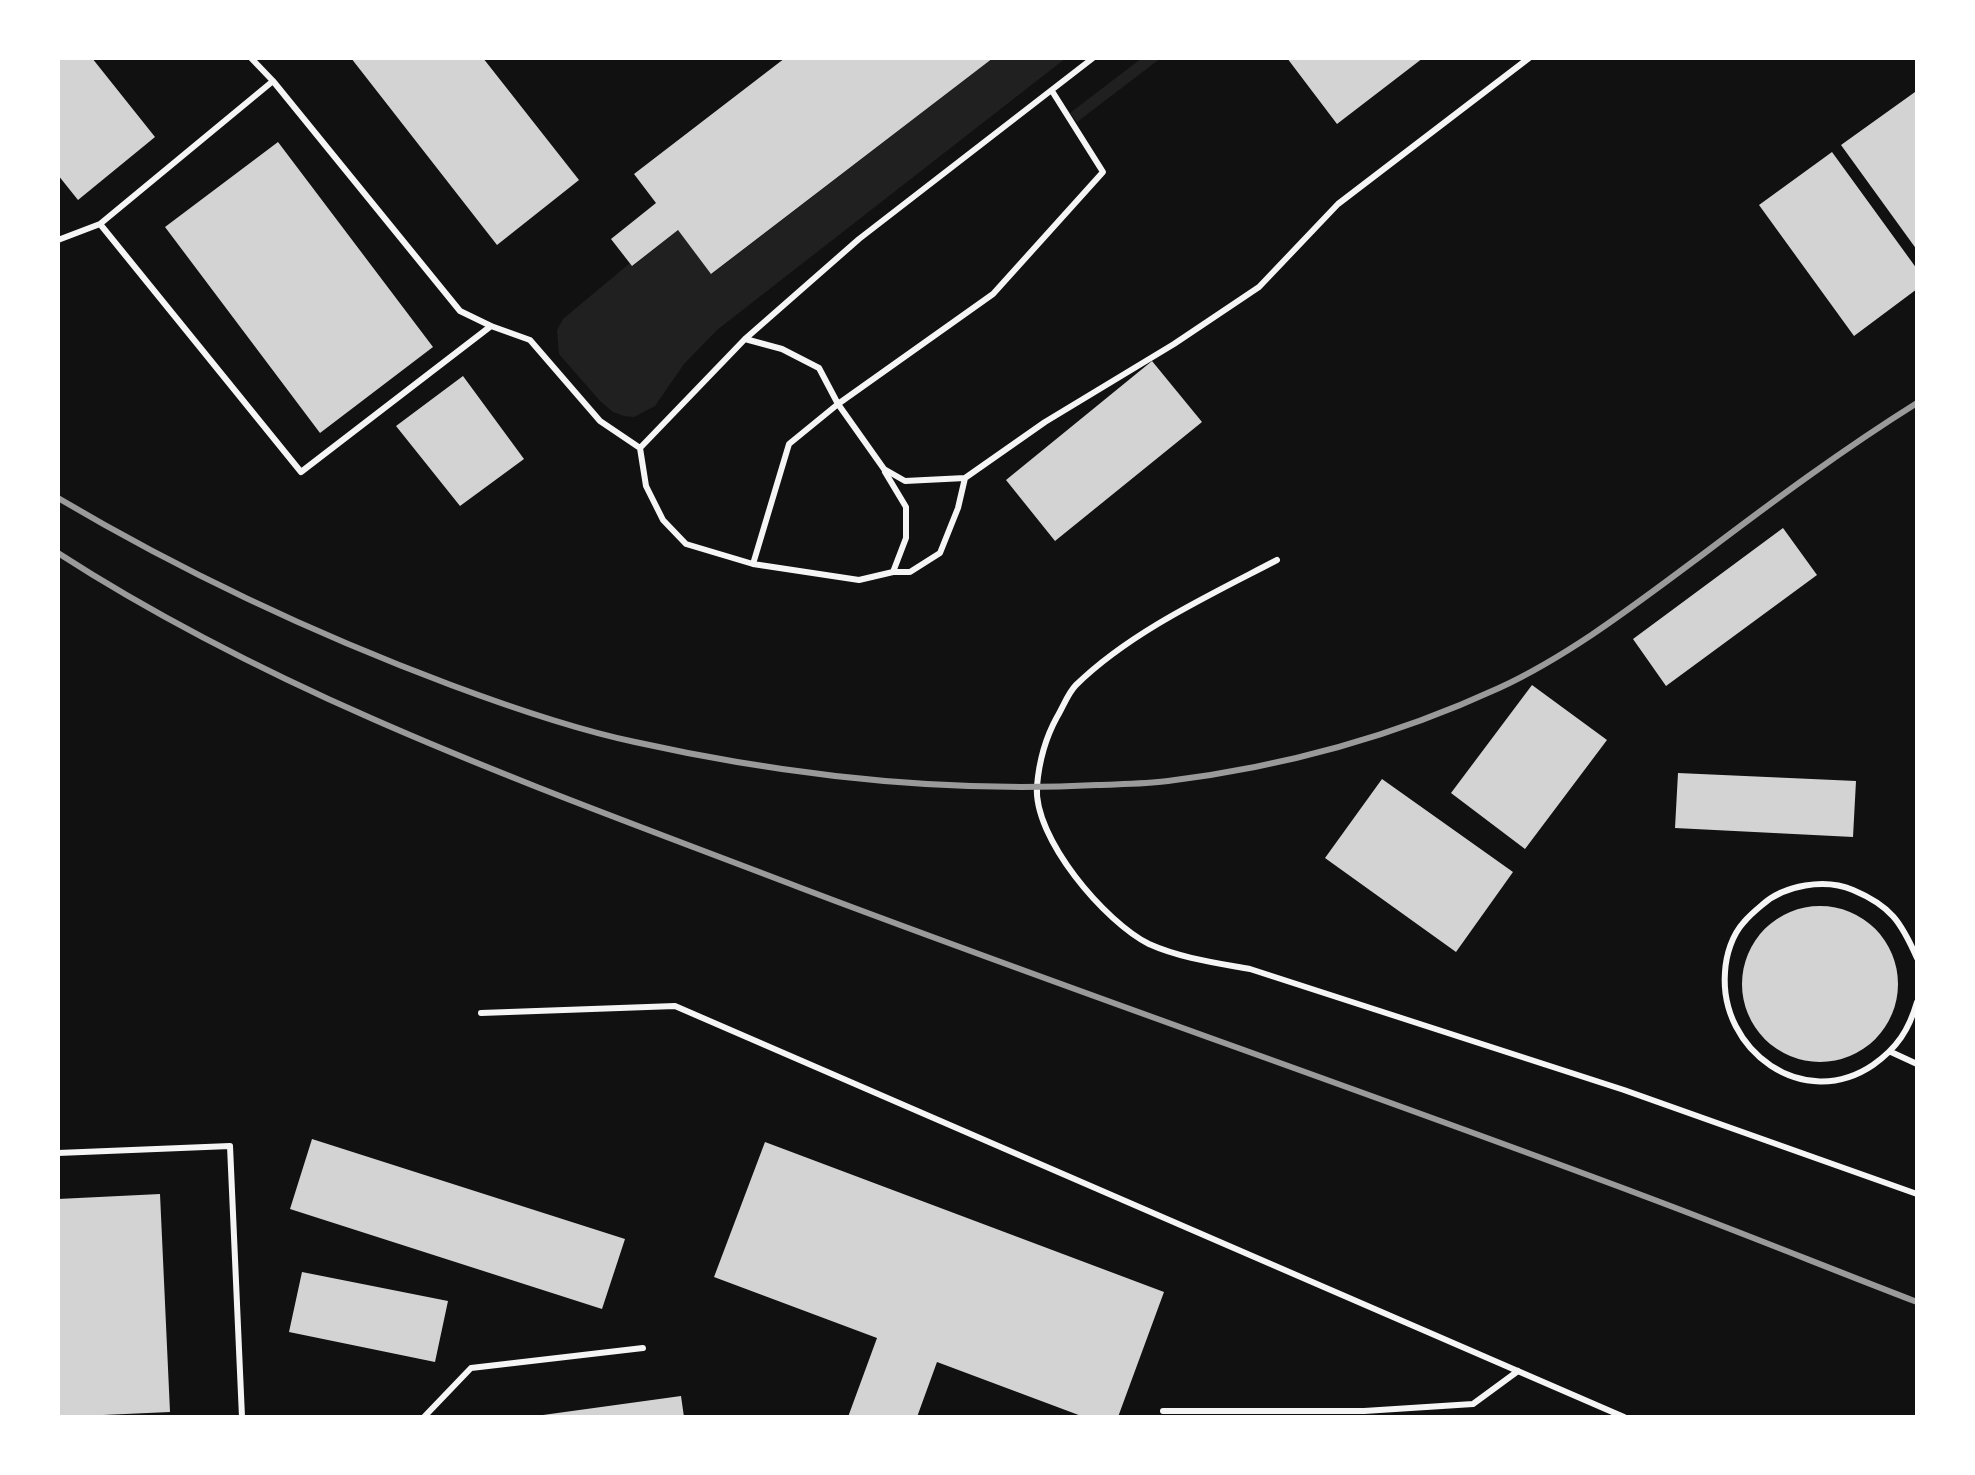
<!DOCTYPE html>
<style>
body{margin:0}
#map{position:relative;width:1975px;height:1475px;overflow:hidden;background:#111;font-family:Montserrat,sans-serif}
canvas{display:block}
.frame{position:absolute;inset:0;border:60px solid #fff;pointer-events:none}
</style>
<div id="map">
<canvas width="1975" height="1475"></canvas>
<div class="frame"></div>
</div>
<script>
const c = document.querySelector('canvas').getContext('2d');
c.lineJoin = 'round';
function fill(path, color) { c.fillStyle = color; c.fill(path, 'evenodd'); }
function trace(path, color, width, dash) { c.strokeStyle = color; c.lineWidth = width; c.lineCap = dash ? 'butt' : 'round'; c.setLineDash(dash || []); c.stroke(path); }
fill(new Path2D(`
 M 993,58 L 1066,58 L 717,330 L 684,364 L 655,406 L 634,417 L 624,416 L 613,412 L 600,401 L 559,354 L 557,330 L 563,319 L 630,263 L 633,266 L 678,230 L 712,274 Z
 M 1142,58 L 1161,58 L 1077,122 L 1070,113 Z`), '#202020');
fill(new Path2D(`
 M 58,58 L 92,58 L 155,137 L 78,200 L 58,175 Z
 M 351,58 L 483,58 L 579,180 L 497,245 Z
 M 785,58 L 993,58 L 711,274 L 678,230 L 632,266 L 611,239 L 656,203 L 634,174 Z
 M 1287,58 L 1423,58 L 1337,124 Z
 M 1915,92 L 1917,95 L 1917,250 L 1841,145 Z
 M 278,142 L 433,347 L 320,433 L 165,227 Z
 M 1832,152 L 1917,269 L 1917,289 L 1854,336 L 1759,205 Z
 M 1152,361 L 1202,422 L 1055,541 L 1006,480 Z
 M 463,376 L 524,459 L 460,506 L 396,426 Z
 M 1783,528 L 1817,575 L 1666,686 L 1633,639 Z
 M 1532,685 L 1607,740 L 1525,849 L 1451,793 Z
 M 1678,773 L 1856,781 L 1853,837 L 1675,828 Z
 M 1382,779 L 1513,872 L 1456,952 L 1325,858 Z
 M1742 984a78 78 0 1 1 156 0a78 78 0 1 1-156 0Z
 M 312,1139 L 625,1239 L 602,1309 L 290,1209 Z
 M 765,1142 L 1164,1292 L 1118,1417 L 1084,1417 L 937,1362 L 917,1417 L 848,1417 L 877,1338 L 714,1277 Z
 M 160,1194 L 170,1412 L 58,1417 L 58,1199 Z
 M 302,1272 L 448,1301 L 435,1362 L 289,1332 Z
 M 681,1396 L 684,1417 L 543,1417 L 543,1415 Z`), '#d3d3d3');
trace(new Path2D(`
 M 251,58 L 273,81 L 460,311 L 491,326 L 530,340 L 600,421 L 640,448 L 745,339 L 859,239 L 1093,58
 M 273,81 L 100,224 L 301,472 L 491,326
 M 58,240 L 100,224
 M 745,339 L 782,349 L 819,368 L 838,404 L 884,469 L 905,481 L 965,478
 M 640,448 L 646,486 L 663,520 L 686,544 L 753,564 L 789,444 L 838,404 L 993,294 L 1103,172 L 1052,91
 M 885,472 L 906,507 L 906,538 L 893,572
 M 1277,560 C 1210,595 1130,632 1076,685 C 1068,693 1063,707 1057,717 C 1046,737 1039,762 1037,786 C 1033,838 1105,922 1149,944 C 1180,958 1217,963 1250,969 L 1624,1090 L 1917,1194
 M 753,564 L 859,580 L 893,572 L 910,572 L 940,553 L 958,508 L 965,478 L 1045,422 L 1174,344 L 1259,287 L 1338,204 L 1529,58
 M 1917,958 C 1901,922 1891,906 1853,890 C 1825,878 1784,885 1762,905 C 1756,910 1749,916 1744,922 C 1732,935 1726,955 1725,972 C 1719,1051 1804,1112 1873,1065 C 1897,1048 1909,1030 1917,1002
 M 481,1013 L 675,1006 L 1624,1417
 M 1891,1052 L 1917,1064
 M 58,1153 L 230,1146 L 242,1417
 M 1163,1411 L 1364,1411 L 1473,1404 L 1518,1371
 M 424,1417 L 471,1368 L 643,1348`), '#f5f5f5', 6);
trace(new Path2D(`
 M 58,498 C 183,572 315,634 451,685 C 510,707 573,729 635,742 C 784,775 944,793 1097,785 C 1121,784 1145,784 1168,781 C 1281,767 1395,736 1499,688 C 1572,654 1637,603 1702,555 C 1772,502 1842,450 1917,403
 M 58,553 C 287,701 548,791 801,888 C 1081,994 1364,1091 1644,1196 C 1735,1230 1826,1267 1917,1302`), '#9a9a9a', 6);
</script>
